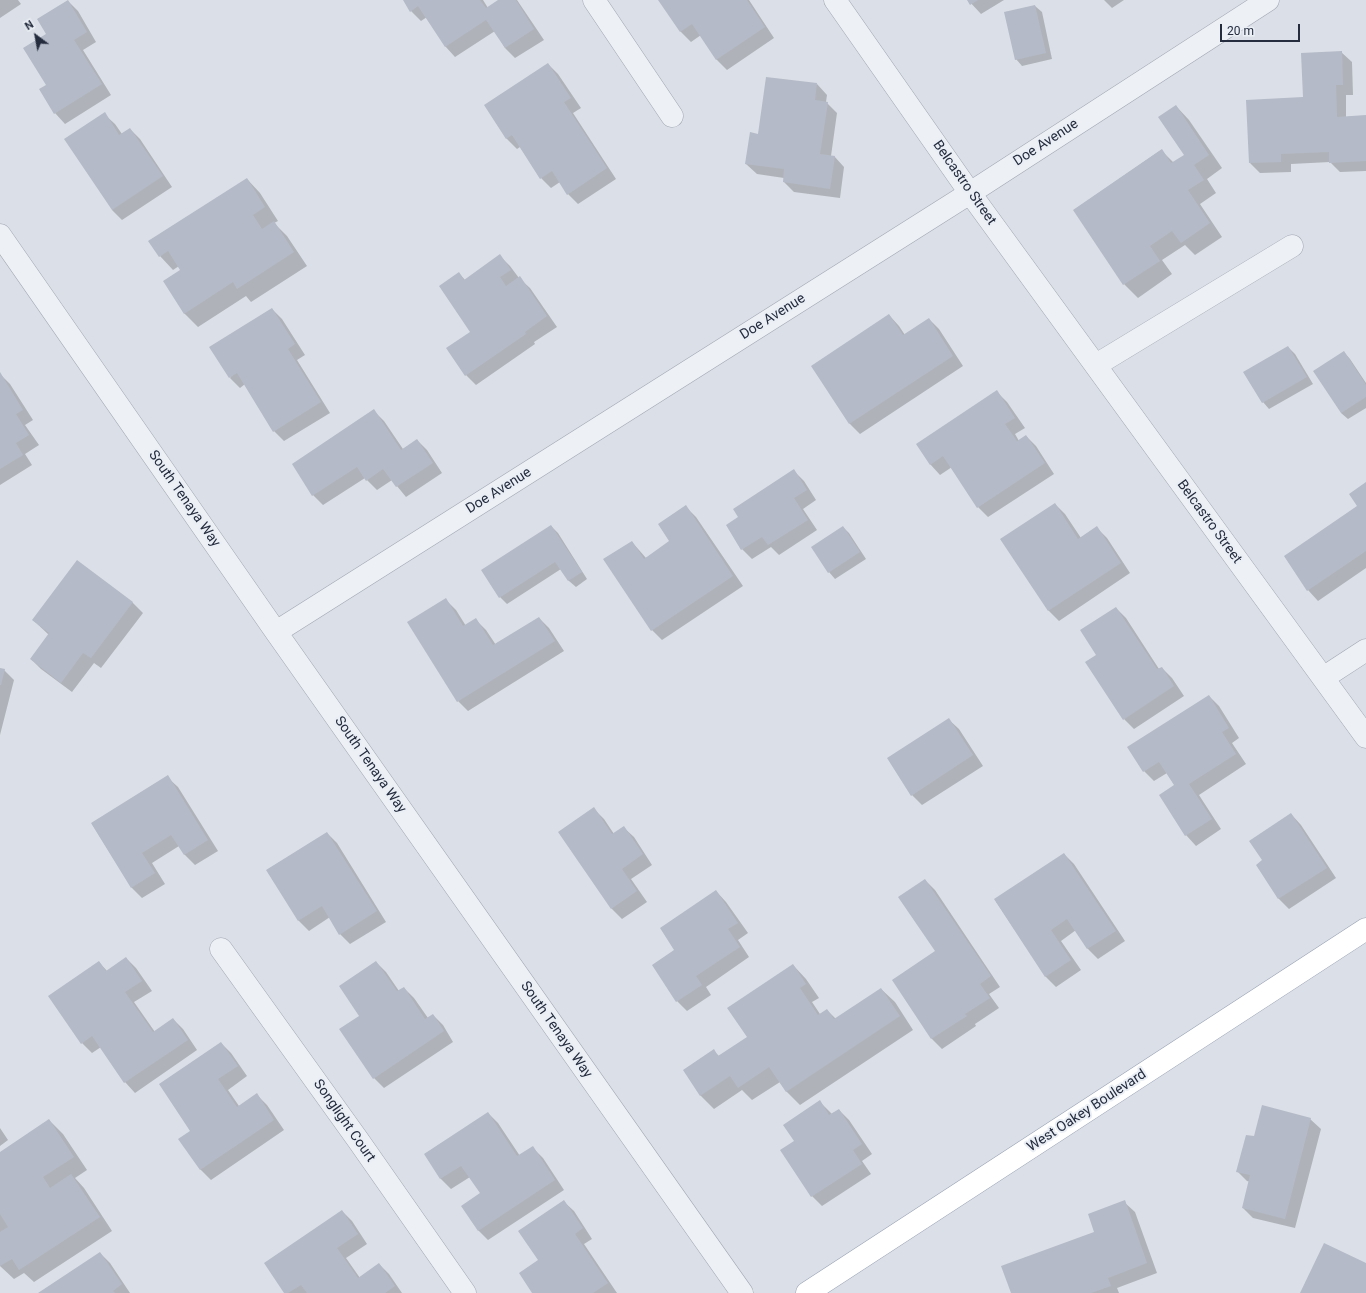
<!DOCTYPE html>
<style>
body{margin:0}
#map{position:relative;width:1366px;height:1293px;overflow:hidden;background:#dbdfe7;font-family:Roboto,sans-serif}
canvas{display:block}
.north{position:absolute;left:16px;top:16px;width:40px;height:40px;-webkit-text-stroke:3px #eaeef5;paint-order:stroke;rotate:328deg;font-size:11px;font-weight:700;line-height:16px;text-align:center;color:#242c3e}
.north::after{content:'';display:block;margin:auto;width:14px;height:18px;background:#242c3e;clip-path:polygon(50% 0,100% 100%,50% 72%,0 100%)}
.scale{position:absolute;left:1220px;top:24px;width:80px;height:18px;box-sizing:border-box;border:2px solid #242c3e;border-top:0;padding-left:5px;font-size:12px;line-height:14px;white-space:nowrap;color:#242c3e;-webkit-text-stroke:3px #eaeef5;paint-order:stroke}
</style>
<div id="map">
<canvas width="1366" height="1293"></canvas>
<div class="north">N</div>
<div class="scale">20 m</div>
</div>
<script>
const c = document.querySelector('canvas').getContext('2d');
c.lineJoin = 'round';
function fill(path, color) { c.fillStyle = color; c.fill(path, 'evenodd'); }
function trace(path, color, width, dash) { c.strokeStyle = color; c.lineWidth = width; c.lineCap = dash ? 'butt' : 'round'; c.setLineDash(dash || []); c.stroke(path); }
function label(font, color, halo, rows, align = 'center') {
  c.font = font + ' Roboto,sans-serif'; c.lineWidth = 4; c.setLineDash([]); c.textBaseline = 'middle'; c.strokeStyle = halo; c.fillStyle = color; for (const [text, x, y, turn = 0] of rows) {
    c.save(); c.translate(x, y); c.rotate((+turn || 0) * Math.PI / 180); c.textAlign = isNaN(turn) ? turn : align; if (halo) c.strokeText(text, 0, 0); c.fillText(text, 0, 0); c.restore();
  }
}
fill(new Path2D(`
 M 0,0 L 18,0 L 21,4 L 0,18 Z
 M 404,0 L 483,0 L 488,8 L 500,0 L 517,0 L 544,40 L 515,58 L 505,48 L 495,31 L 455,57 L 445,46 L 427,17 L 421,21 L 411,11 Z
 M 660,0 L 749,0 L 774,38 L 727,70 L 717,60 L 701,35 L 691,42 L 681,32 Z
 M 968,0 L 1004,0 L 981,14 Z
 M 1104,0 L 1124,0 L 1112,8 Z
 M 68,1 L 78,11 L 96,42 L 83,50 L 111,95 L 65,124 L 55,113 L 41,90 L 47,86 L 47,34 Z
 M 1035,6 L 1042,12 L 1052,59 L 1022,66 L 1016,59 Z
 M 1341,52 L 1352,62 L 1353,95 L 1346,95 L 1346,117 L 1366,116 L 1366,171 L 1340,172 L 1330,162 L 1291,164 L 1291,172 L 1260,173 L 1250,163 Z
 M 548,64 L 558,74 L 581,108 L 573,113 L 616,179 L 578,204 L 568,194 L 560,182 L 551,188 L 541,178 L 520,147 L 517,149 L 507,139 L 486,106 Z
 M 817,84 L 827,95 L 826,102 L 837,113 L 831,156 L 834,156 L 844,167 L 840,198 L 794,192 L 784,182 L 784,178 L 757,174 L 746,164 L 759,135 Z
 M 1176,106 L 1189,120 L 1222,168 L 1207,179 L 1216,193 L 1200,204 L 1222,237 L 1195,255 L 1185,245 L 1162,260 L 1172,274 L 1138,298 L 1124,284 L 1074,210 L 1161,150 L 1174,163 L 1185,155 Z
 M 104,114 L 115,124 L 122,134 L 130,129 L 140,139 L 172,187 L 122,220 L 112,210 Z
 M 247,179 L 260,193 L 278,221 L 274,223 L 287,236 L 307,266 L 251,302 L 246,296 L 198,327 L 184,313 L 181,270 L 179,266 L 173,270 L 160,256 Z
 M 500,256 L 510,266 L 519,278 L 530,288 L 557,327 L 534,342 L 535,344 L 476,385 L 466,375 L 471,332 L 459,273 L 465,280 Z
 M 272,309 L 282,319 L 305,355 L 297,360 L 330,413 L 284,441 L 274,431 L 245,384 L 240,388 L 230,378 Z
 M 889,315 L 899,326 L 905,335 L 929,319 L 939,329 L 963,366 L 860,434 L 850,424 L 812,366 Z
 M 1288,347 L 1295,354 L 1313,384 L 1269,409 L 1263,402 Z
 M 1344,352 L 1350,359 L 1366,383 L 1366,408 L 1348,419 L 1341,413 Z
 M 0,374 L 10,384 L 33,420 L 25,425 L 39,445 L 25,454 L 32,465 L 0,485 Z
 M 997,392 L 1007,402 L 1025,428 L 1015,434 L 1019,441 L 1026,436 L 1036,446 L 1054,474 L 988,517 L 978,507 L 952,467 L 940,475 L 930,464 Z
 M 374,411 L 384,421 L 403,449 L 417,440 L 427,450 L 442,473 L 406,497 L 392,480 L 377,490 L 365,478 L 323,505 L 313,495 L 293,464 Z
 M 794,471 L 804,481 L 816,500 L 803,509 L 817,530 L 779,555 L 771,547 L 752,559 L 742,549 Z
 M 1366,484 L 1366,568 L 1318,601 L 1308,590 L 1285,557 L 1359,506 Z
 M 1055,504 L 1065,514 L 1081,538 L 1097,528 L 1107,538 L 1130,573 L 1059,621 L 1049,611 L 1002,539 Z
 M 686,507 L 696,517 L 743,586 L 662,640 L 652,630 L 632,542 L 646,558 L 670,542 Z
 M 551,526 L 558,533 L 587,579 L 576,587 L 569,581 L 561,569 L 507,604 L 500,597 Z
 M 843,527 L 849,533 L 866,559 L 835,579 L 829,572 Z
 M 446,600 L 456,610 L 466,626 L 476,620 L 486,630 L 496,645 L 539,618 L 549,628 L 564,651 L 468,711 L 458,701 Z
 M 132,602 L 143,613 L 101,668 L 94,663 L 72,692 L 41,669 L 31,659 L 49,635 L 33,620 Z
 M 1116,608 L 1126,618 L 1159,669 L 1162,668 L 1172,678 L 1184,696 L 1134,729 L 1124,719 L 1097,655 Z
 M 0,669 L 4,670 L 14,680 L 0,735 Z
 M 1209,696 L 1219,706 L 1239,738 L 1232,743 L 1246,764 L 1199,795 L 1221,829 L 1196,846 L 1186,835 L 1175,786 L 1167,773 L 1154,781 L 1144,771 Z
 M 948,719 L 959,729 L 983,766 L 922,805 L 912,795 Z
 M 167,777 L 178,787 L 218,851 L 195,865 L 185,855 L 179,846 L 152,863 L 165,884 L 142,898 L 132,888 L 92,824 Z
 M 594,809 L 604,819 L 614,834 L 623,827 L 634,837 L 652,865 L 631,879 L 647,902 L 622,919 L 612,909 L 560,832 Z
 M 1291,814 L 1301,825 L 1336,878 L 1289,909 L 1279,899 L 1257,865 L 1263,861 Z
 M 327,833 L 337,843 L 386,922 L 350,944 L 340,934 L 330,917 L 309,931 L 299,921 L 267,870 Z
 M 1064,854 L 1074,864 L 1125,941 L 1098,959 L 1088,949 L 1076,930 L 1061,941 L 1081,970 L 1056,987 L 1046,977 L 995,900 Z
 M 925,880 L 935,890 L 1000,987 L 989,994 L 999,1008 L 975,1024 L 976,1026 L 942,1049 L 932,1039 L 893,980 L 936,952 Z
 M 716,891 L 726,902 L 748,933 L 738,940 L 749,957 L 706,987 L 711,995 L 687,1011 L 677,1001 L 676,951 Z
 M 126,958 L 136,968 L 152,991 L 134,1002 L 155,1032 L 173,1019 L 183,1029 L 197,1050 L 135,1093 L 125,1082 L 101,1047 L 92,1053 L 82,1043 L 99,962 L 107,971 Z
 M 376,962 L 386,972 L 399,991 L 404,988 L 414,998 L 428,1018 L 433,1015 L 443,1025 L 453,1042 L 384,1088 L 374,1078 Z
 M 793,965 L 806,979 L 819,998 L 812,1002 L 820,1014 L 827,1010 L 836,1019 L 881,989 L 895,1002 L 913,1030 L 800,1105 L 786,1091 L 780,1082 L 752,1100 L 742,1090 L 714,1109 L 701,1096 L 684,1070 L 714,1051 L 720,1057 L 748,1038 Z
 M 221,1043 L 231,1053 L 247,1076 L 228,1090 L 239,1106 L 257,1095 L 267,1105 L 284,1130 L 211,1180 L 200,1169 L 192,1131 Z
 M 820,1102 L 832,1114 L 839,1110 L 849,1120 L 872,1154 L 862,1161 L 871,1174 L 822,1206 L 812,1196 L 795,1141 Z
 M 488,1113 L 498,1123 L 520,1156 L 532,1147 L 543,1158 L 564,1190 L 488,1240 L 478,1230 L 481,1194 L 470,1177 L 451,1189 L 441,1179 L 425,1154 Z
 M 1310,1119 L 1321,1129 L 1295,1228 L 1253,1218 L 1243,1208 L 1250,1182 L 1247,1181 L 1237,1171 L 1255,1138 Z
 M 49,1120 L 63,1134 L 87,1170 L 75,1178 L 84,1188 L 112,1231 L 34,1282 L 24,1273 L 14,1279 L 0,1266 L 0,1153 Z
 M 0,1128 L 8,1140 L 0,1146 Z
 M 563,1201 L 574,1211 L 592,1239 L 584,1244 L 617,1293 L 534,1293 L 539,1260 Z
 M 1124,1202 L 1135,1212 L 1157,1273 L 1117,1288 L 1119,1293 L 1012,1293 L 1095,1232 Z
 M 342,1211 L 352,1221 L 367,1244 L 346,1258 L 360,1278 L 379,1264 L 389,1274 L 402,1293 L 286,1293 Z
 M 100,1253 L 110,1263 L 130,1293 L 39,1293 Z`), '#0003');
fill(new Path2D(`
 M 68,0 L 87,32 L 74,40 L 102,84 L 54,114 L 39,89 L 46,85 L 23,48 L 46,34 L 37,19 Z
 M 403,0 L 480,0 L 486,8 L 498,0 L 516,0 L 534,29 L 505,48 L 486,20 L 445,47 L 418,6 L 410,12 Z
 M 658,0 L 747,0 L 765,27 L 716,60 L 692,24 L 680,32 Z
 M 967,0 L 978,0 L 970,5 Z
 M 1035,5 L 1046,53 L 1015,60 L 1004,12 Z
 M 1342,51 L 1343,85 L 1336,85 L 1337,117 L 1366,115 L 1366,161 L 1329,163 L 1329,152 L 1281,154 L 1281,162 L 1249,163 L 1246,100 L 1303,97 L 1301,53 Z
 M 548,63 L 571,98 L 564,102 L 607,168 L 567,195 L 552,171 L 540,179 L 512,135 L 506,139 L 484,105 Z
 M 766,77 L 817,83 L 815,100 L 828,102 L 820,154 L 835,156 L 830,189 L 783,182 L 784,169 L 745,164 L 750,132 L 758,134 Z
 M 1176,105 L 1209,155 L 1194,165 L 1204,180 L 1188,190 L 1210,223 L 1181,243 L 1172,231 L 1150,246 L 1160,261 L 1123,285 L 1073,210 L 1162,149 L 1171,163 L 1184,155 L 1158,117 Z
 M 105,112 L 119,135 L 130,128 L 163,176 L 112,210 L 64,139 Z
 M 247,178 L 265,207 L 253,215 L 262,229 L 274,221 L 294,252 L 237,289 L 233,282 L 184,314 L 163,281 L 180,270 L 168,251 L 159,257 L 148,241 Z
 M 500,254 L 511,270 L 500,277 L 506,286 L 520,276 L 547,316 L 525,332 L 526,334 L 465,376 L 446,348 L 470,332 L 439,286 L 459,272 L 464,280 Z
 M 272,308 L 295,344 L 288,349 L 321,402 L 273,432 L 237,373 L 229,378 L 209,347 Z
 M 889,314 L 903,335 L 929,318 L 953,356 L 849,424 L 811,366 Z
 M 1288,346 L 1307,377 L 1262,403 L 1243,372 Z
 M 1344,351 L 1366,385 L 1366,397 L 1341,413 L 1313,371 Z
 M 0,372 L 23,410 L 16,414 L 29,435 L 16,443 L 23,455 L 0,469 Z
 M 997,390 L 1015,418 L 1005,424 L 1017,441 L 1026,435 L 1045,463 L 977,508 L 943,456 L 930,465 L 916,444 Z
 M 374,409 L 401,450 L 417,439 L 433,463 L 396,487 L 383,469 L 366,481 L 357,467 L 312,496 L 292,464 Z
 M 794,469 L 807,490 L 794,498 L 808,520 L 768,545 L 762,537 L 741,550 L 726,525 L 738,517 L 733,509 Z
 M 1366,482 L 1366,551 L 1307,591 L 1284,556 L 1357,506 L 1349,494 Z
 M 1055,503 L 1078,539 L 1097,526 L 1121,563 L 1048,611 L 1000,539 Z
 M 686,505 L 733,576 L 651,631 L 603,559 L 632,541 L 644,559 L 669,541 L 658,524 Z
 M 551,525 L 582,572 L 568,581 L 555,562 L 499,598 L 481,570 Z
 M 843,526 L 860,552 L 828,573 L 811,547 Z
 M 77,560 L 133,602 L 91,658 L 83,653 L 61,683 L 30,659 L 49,633 L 32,620 Z
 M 446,598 L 463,626 L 476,618 L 493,645 L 539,617 L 555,641 L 457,702 L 407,622 Z
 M 1116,607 L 1157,669 L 1162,667 L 1174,686 L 1123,720 L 1085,662 L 1096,655 L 1080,630 Z
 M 0,668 L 5,669 L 1,685 L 0,685 Z
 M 1209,695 L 1229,728 L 1222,732 L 1236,754 L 1189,784 L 1212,819 L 1185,836 L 1159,795 L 1174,785 L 1159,762 L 1143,772 L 1127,747 Z
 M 949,718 L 973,755 L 911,796 L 887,758 Z
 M 168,775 L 208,840 L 184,855 L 171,835 L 142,853 L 155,873 L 131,888 L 91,823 Z
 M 594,807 L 612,834 L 624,826 L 643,854 L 622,869 L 637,891 L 611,909 L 558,832 Z
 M 1291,813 L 1327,868 L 1278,899 L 1256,865 L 1262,860 L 1249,841 Z
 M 327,832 L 377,911 L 339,935 L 322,906 L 298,921 L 266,870 Z
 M 1064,853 L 1116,931 L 1087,949 L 1067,919 L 1051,930 L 1071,960 L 1045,977 L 994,899 Z
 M 925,879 L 991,976 L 980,984 L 990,998 L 965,1014 L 967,1016 L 931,1039 L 892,980 L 935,951 L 898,897 Z
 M 716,890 L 738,923 L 728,929 L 740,947 L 696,976 L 702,985 L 676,1002 L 652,965 L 674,950 L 660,928 Z
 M 126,957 L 142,981 L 125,992 L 153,1032 L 173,1018 L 188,1040 L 124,1083 L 92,1036 L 81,1044 L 48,996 L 99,961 L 106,971 Z
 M 376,961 L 397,991 L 404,987 L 425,1019 L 433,1014 L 444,1031 L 373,1079 L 339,1029 L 359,1016 L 339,986 Z
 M 793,964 L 806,984 L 800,988 L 818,1015 L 827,1009 L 834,1019 L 881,988 L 900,1016 L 786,1092 L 769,1067 L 738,1088 L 730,1076 L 700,1096 L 683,1070 L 714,1049 L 718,1056 L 747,1037 L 727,1008 Z
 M 221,1042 L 238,1066 L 218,1079 L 237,1107 L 257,1093 L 274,1120 L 200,1170 L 178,1139 L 190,1131 L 159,1084 Z
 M 820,1100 L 829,1115 L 839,1109 L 862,1144 L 853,1150 L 862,1164 L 811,1197 L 780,1150 L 794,1141 L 783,1125 Z
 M 1262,1105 L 1311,1118 L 1285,1219 L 1242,1208 L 1250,1175 L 1236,1172 L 1246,1135 L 1254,1136 Z
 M 488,1112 L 517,1156 L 533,1146 L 555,1180 L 478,1231 L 461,1206 L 480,1193 L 461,1166 L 440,1179 L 424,1154 Z
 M 49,1119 L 74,1157 L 43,1177 L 50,1188 L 71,1174 L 100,1217 L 19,1270 L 12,1259 L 0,1266 L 0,1232 L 8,1227 L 0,1214 L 0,1152 Z
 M 564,1200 L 583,1228 L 575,1234 L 608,1283 L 593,1293 L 532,1293 L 519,1273 L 538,1260 L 518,1231 Z
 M 1125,1200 L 1147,1263 L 1108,1278 L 1111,1286 L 1091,1293 L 1011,1293 L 1001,1266 L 1094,1232 L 1088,1214 Z
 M 342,1210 L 358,1234 L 337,1248 L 358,1278 L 379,1263 L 395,1286 L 385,1293 L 307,1293 L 301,1285 L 288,1293 L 284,1293 L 264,1263 Z
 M 1324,1243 L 1366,1263 L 1366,1293 L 1300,1293 Z
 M 100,1252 L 122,1284 L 113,1291 L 115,1293 L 38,1293 Z`), '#b4bac7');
const minor = new Path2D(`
 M 594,0 L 672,116
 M 835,0 L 970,193 L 1366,737
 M 0,235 L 276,632 L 742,1293
 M 1096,365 L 1292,246
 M 276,632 L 970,193 L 1268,0
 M 1323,678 L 1366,650
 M 221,949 L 358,1140 L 465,1293`);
const major = new Path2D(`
 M 807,1293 L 1366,929`);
trace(minor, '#a0a6b1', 23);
trace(major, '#99a2b3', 23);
trace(minor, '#edf0f5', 22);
trace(major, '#fff', 22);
label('14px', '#242c3e', '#eaeef5', [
 ["Doe Avenue",1046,143,-33],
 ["Belcastro Street",964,183,55],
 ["Doe Avenue",773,317,-32],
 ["Doe Avenue",499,491,-32],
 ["South Tenaya Way",184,499,55],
 ["Belcastro Street",1209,522,54],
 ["South Tenaya Way",370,765,55],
 ["South Tenaya Way",556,1030,55],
 ["West Oakey Boulevard",1087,1111,-33],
 ["Songlight Court",344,1121,55]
]);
</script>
